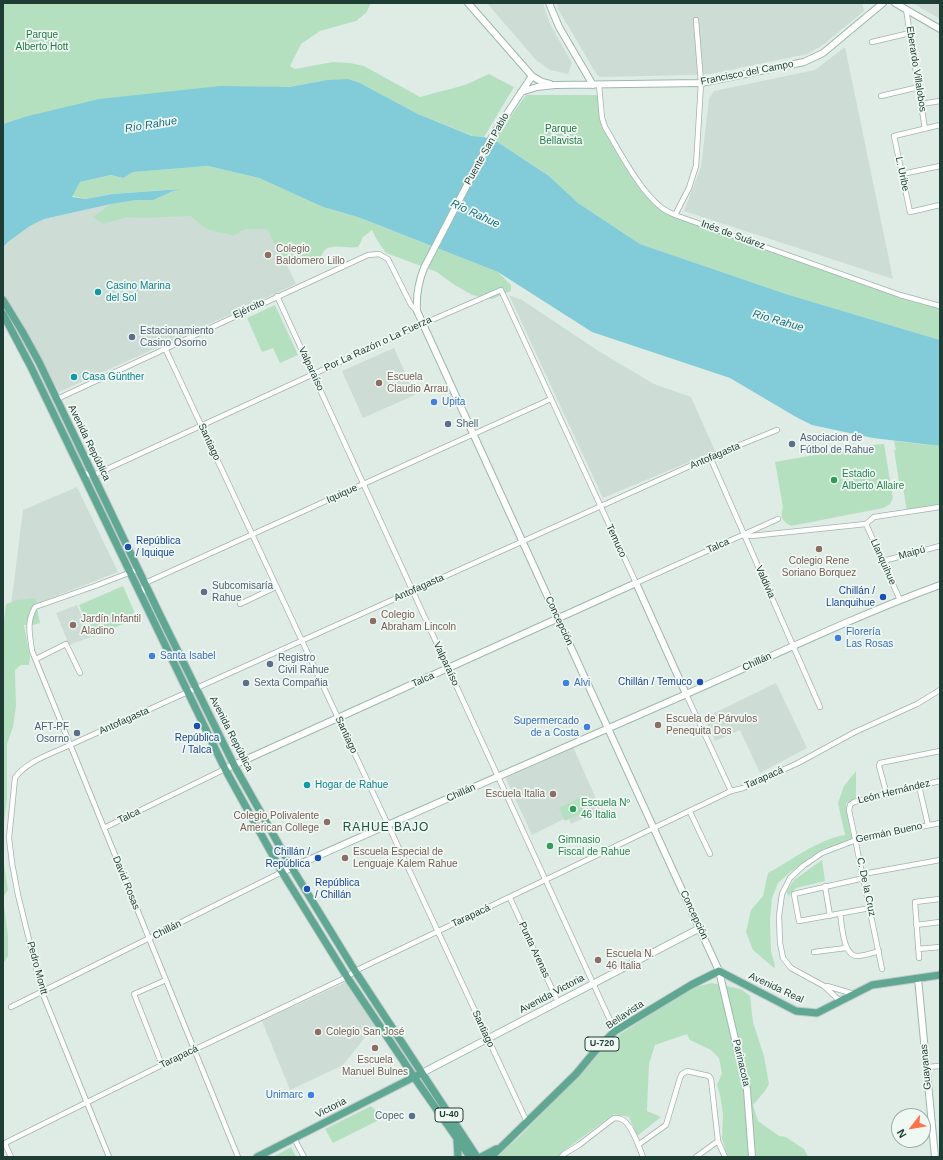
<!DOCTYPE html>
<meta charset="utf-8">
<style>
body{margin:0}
#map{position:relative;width:943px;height:1160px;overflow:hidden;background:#dfece6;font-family:Helvetica,sans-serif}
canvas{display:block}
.frame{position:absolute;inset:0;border:4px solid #1e3e35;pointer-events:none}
.north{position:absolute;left:891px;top:1108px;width:40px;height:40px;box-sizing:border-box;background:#f0f8f4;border:1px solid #9caea8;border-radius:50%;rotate:239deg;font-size:11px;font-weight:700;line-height:16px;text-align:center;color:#1e3e35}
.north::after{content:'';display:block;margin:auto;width:14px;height:18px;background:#ff734a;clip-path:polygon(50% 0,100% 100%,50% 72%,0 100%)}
</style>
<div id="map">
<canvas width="943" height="1160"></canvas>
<div class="frame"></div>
<div class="north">N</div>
</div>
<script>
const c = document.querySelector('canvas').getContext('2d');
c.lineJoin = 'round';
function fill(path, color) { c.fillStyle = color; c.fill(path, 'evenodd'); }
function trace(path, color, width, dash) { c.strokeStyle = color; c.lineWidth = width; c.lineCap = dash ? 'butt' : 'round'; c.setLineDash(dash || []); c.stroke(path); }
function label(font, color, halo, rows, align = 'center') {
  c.font = font + ' Helvetica,sans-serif'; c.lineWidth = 3.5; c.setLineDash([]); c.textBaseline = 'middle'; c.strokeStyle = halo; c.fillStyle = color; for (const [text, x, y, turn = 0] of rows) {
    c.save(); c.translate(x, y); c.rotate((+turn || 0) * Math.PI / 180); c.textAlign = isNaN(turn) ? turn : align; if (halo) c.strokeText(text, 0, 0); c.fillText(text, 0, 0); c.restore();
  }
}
fill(new Path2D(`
 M 487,3 L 543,3 L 550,24 L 572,63 L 568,74 L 550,70 L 536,60 Z
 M 557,3 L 862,3 L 864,11 L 819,48 L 817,48 L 808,54 L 710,74 L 689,75 L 600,77 L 597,75 L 558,9 Z
 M 913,3 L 940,3 L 940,19 Z
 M 845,47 L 893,279 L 684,211 L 701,167 L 709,99 L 714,91 L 815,70 Z
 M 181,189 L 269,227 L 296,284 L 207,325 L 59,392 L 33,344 L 3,295 L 3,247 L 8,242 L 30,226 L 44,219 L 111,204 L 136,200 Z
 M 509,295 L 522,300 L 600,352 L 654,384 L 691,397 L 715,451 L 603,498 Z
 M 394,348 L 415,395 L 363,418 L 342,371 Z
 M 77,487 L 118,572 L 10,614 L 23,510 Z
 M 77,605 L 91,637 L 69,645 L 56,613 Z
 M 776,683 L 807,748 L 760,773 L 740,730 L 715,741 L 704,718 Z
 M 573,747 L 601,810 L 571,824 L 568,817 L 532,835 L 505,777 Z
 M 346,982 L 375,1025 L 343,1065 L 290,1090 L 262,1021 Z`), '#cddcd5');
fill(new Path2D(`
 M 3,3 L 371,3 L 366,13 L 356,21 L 320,31 L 301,44 L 290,66 L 295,69 L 333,62 L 350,63 L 364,66 L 420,97 L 465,85 L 489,74 L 514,87 L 484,137 L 473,136 L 418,114 L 360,83 L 327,80 L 289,87 L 258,87 L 24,117 L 3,124 Z
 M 526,95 L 598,95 L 600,121 L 602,127 L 633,177 L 662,209 L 940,308 L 940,340 L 786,294 L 640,244 L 578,203 L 549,176 L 496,141 L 500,132 Z
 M 208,166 L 259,178 L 323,207 L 358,217 L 498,272 L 511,285 L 511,291 L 492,299 L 472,295 L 453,284 L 437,272 L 386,253 L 377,240 L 372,230 L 362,238 L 362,240 L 358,247 C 346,249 330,243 324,251 C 321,255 321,259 318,263 C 306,260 303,254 290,262 L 283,260 L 267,229 L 246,229 L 233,236 C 224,231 222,234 213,231 C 205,229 197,222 191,216 L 141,218 L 128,217 L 103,224 L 93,217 L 111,204 L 136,200 L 153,200 L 179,189 L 112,194 L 86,199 L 72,196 L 80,182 L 111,175 L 123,178 L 132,172 Z
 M 275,305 L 298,355 L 280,363 L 273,348 L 262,352 L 247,318 Z
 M 894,441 L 940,446 L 940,506 L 907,511 L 903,488 L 900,488 L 894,450 L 896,450 Z
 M 884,444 L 893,498 L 890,504 L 883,508 L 791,526 C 782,521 780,517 783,507 L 775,462 L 871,445 Z
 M 123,586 L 137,618 L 93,637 L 79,605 Z
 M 35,598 L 40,623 L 33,625 L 24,625 L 30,656 L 29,665 L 21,665 L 15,670 L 16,706 L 13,727 L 7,744 L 7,799 L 3,831 L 3,628 L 6,604 L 18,600 Z
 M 856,771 L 856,798 L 846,803 L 851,834 L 853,838 L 812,856 L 788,874 L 778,883 L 772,898 L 770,920 L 771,951 L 775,966 L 774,968 L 753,950 L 746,932 L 751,910 L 763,896 L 768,873 C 793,860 816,840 845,835 L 838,803 L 844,786 Z
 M 581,797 L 587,811 L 565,821 L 559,808 Z
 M 3,857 L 8,890 L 3,897 L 8,936 L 8,956 L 3,964 Z
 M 822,860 L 825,881 L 796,888 L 789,896 L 786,892 L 794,880 Z
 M 712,983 L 741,989 L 750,996 L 753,1022 L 764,1056 L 769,1084 L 765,1091 L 753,1105 L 758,1121 L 779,1136 L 786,1137 L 804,1149 L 808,1157 L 728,1157 L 722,1139 L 723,1114 L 720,1095 L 717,1085 L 722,1073 L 719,1058 L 711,1050 L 690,1040 L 687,1034 L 655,1045 L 649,1064 L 647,1111 L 661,1117 L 637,1136 L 629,1117 L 614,1114 L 562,1152 L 559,1157 L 499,1157 L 499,1155 L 523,1133 L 577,1077 L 597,1052 L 617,1036 L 691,988 Z
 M 371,1106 L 383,1118 L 333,1143 L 325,1129 Z
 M 291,1147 L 296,1157 L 273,1157 Z`), '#b5e0c0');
fill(new Path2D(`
 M 348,79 L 360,83 L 418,114 L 472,136 L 484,137 L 496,141 L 549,176 L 578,203 L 640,244 L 786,294 L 940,340 L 940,446 L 873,438 L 812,425 L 796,417 L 730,378 L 592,332 L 498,272 L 358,217 L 323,207 L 259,178 L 208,166 L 133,172 L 123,178 L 111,175 L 80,182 L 72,197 L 86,199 L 112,194 L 181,189 L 173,191 L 153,200 L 136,200 L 111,204 L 44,219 L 30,226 L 8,242 L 3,247 L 3,124 L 24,117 L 99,99 L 220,86 L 289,87 L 327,80 Z`), '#81ccd8');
const street = new Path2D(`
 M 906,9 L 925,129
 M 872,42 L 910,33
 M 599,85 L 602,118 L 605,127 C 620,152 639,190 662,208 C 666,211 671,213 675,215 L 900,295 L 940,306
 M 881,96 L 919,87
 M 921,104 L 940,101
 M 940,125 L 894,136 L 910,212 L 940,205
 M 902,174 L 940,166
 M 675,215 L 689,188 L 696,166 L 701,83 L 696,20
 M 277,296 L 615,1031
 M 165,348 L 527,1122
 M 57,399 L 368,255 L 379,254 L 388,259 L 411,305 L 417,311
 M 710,457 L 820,707
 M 81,473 L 94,475 L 418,326 L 501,290 L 636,583 L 778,519
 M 866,524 L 900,600
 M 746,535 L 751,536 L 866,524 L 874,517 L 940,507
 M 883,561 L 940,546
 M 139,569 L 95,586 L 35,607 C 26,623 30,634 32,651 L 238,1157
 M 141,597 L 145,583 L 551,399
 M 240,604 L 276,587
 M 36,659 L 66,644 L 80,673
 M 686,694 L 731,791
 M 919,786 L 928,825
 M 887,795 L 879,766 L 880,763 L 940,751
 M 690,812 L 710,854
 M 104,828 L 225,769
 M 863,874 L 940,860
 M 864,878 L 794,894 L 799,921 L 870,908
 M 825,886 L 830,916
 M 510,898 L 558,1002
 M 840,914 C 842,924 843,956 857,956 C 864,956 872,953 879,951
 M 916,925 L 940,922
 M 918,949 L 940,947
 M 814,952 L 846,948
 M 919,958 L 915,902 L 940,899
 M 882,969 L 849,810 L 850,805 L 854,802 L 940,781
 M 827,986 L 854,994
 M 841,1002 L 824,986 L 791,968 L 783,958 L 780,943 L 779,916 L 782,894 L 790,878 L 803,866 L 822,853 L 856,840 L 940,823
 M 11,1007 L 282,872
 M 162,1065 L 134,994 L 166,980
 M 926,1067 L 940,1066
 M 294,1138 L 304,1157
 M 3,1144 L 162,1065 L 347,977 L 355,971 L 731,791 L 743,788 L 798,763 L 855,732 L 917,704 L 940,690
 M 5,1144 L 11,1157
 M 638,1145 L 666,1125 L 680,1078 L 682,1074 L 687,1071 L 709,1076 L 711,1079 L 718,1141 L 725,1157
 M 109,1157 L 42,992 L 18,895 L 12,863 L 9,838 L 15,778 C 25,762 53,753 70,745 L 710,457 L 777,430
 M 561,1157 L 564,1154 L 579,1145 L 614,1118 C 616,1118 619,1118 621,1119 C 631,1122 639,1147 643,1157
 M 696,1157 L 718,1141`);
const secondary = new Path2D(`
 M 468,3 L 532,76 L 542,82 L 550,84
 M 549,3 L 559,27 L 593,85
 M 895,3 L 940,29
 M 532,76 L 493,135 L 424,268 C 418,283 416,295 417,311 L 719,971 L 747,1090 L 752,1157
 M 521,92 L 537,87 L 555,85 L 701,83 L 804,62 L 823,53 L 883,3
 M 225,769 L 636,583 L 686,694
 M 282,872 C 415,812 548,755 682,696 C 767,659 852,617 940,585
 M 918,978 L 935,1157
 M 422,1073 L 700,928`);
const primary = new Path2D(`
 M 3,300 L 22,331 L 39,362 L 160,615 L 234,765 L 292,868 L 355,971 L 477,1157
 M 3,314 L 31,367 L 225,769 L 282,872 L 347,977 L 414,1077 L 470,1157
 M 457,1140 L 458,1157
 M 257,1157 L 418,1075
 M 481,1157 L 496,1149
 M 491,1157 L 576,1074 L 596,1050 L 615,1031 L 691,985 L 719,971 L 796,1011 L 817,1013 L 872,985 L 940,975`);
trace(street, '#a1b4ad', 6);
trace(secondary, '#9cb9ae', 8);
trace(primary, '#c0c9c6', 9);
trace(street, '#fff', 4.5);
trace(secondary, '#fff', 6);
trace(primary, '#5fa792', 7);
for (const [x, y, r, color] of [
 [268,255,4,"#8d6e63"],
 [98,292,4,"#0f9aa8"],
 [132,337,4,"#5c6f8a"],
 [74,377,4,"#0f9aa8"],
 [379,383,4,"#8d6e63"],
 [434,402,4,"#3f7fe0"],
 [448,424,4,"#5c6f8a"],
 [792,444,4,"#5c6f8a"],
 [834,480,4,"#2e9e5b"],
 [128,547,4,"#1a4fb4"],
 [819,549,4,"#8d6e63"],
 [204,592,4,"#5c6f8a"],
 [883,597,4,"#1a4fb4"],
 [373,621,4,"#8d6e63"],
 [73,625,4,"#8d6e63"],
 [838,638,4,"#3f7fe0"],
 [152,656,4,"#3f7fe0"],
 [270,664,4,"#5c6f8a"],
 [700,682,4,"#1a4fb4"],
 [246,683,4,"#5c6f8a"],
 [566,683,4,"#3f7fe0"],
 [658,725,4,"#8d6e63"],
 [197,726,4,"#1a4fb4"],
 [587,727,4,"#3f7fe0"],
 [77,733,4,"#5c6f8a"],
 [307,785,4,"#0f9aa8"],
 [553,794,4,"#8d6e63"],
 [573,809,4,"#2e9e5b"],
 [327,822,4,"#8d6e63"],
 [550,846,4,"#2e9e5b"],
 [318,858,4,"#1a4fb4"],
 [345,858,4,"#8d6e63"],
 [307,889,4,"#1a4fb4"],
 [598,960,4,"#8d6e63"],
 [318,1032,4,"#8d6e63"],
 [375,1048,4,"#8d6e63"],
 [311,1095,4,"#3f7fe0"],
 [412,1116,4,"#5c6f8a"]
]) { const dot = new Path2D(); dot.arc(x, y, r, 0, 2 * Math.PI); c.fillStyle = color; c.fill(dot); trace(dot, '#f0f8f4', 1.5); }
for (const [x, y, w] of [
 [602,1044,34],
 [449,1115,28]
]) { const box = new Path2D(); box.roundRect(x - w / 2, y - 7, w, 14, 3); c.fillStyle = '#f0f8f4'; c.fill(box); trace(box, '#1e3e35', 1); }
label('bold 9px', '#1e3e35', null, [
 ["U-720",602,1044],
 ["U-40",449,1115]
]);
label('10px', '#247943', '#f0f8f4', [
 ["Parque",42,35],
 ["Alberto Hott",42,47],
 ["Parque",561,129],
 ["Bellavista",561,141]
]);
label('10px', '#1e3e35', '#f0f8f4', [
 ["Eberardo Villalobos",916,69,81],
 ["Francisco del Campo",747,73,-11],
 ["Puente San Pablo",487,149,-61],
 ["L. Uribe",902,174,78],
 ["Inés de Suárez",733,235,20],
 ["Ejército",249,309,-25],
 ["Por La Razón o La Fuerza",378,344,-25],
 ["Valparaíso",311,369,65],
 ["Santiago",209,442,65],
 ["Avenida República",89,443,64],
 ["Antofagasta",715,456,-23],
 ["Iquique",342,494,-24],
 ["Temuco",616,541,65],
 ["Talca",718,546,-24],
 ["Maipú",912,553,-15],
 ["Llanquihue",883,562,66],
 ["Valdivia",765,582,66],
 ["Antofagasta",419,588,-24],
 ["Concepción",559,621,65],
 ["Chillán",757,662,-25],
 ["Valparaíso",446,664,65],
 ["Talca",423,680,-24],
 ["Antofagasta",124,721,-24],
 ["Avenida República",231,734,63],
 ["Santiago",346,735,65],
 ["Tarapacá",764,778,-24],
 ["León Hernández",894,792,-14],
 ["Chillán",461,793,-24],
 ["Talca",129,816,-26],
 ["Germán Bueno",889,833,-12],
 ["David Rosas",126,883,68],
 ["C. De la Cruz",866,887,78],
 ["Concepción",694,915,65],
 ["Tarapacá",471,916,-25],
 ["Chillán",167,930,-27],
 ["Punta Arenas",534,950,65],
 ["Pedro Montt",37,968,75],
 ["Avenida Real",776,988,25],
 ["Avenida Victoria",552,994,-28],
 ["Bellavista",625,1015,-34],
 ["Santiago",483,1029,65],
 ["Tarapacá",179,1057,-26],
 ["Parinacota",741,1063,77],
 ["Guayanas",926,1067,-95],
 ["Victoria",331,1108,-27]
]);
label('10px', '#785e54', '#f0f8f4', [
 ["Colegio",276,249],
 ["Baldomero Lillo",276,261],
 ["Escuela",387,377],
 ["Claudio Arrau",387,389],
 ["Colegio Rene",819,561,"center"],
 ["Soriano Borquez",819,573,"center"],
 ["Colegio",381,615],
 ["Abraham Lincoln",381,627],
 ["Jardín Infantil",81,619],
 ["Aladino",81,631],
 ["Escuela de Párvulos",666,719],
 ["Penequita Dos",666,731],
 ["Escuela Italia",545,794,"right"],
 ["Colegio Polivalente",319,816,"right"],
 ["American College",319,828,"right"],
 ["Escuela Especial de",353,852],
 ["Lenguaje Kalem Rahue",353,864],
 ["Escuela N.",606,954],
 ["46 Italia",606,966],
 ["Colegio San José",326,1032],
 ["Escuela",375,1060,"center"],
 ["Manuel Bulnes",375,1072,"center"]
], 'left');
label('10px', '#0d838f', '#f0f8f4', [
 ["Casino Marina",106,286],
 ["del Sol",106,298],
 ["Casa Günther",82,377],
 ["Hogar de Rahue",315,785]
], 'left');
label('10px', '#4e5e75', '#f0f8f4', [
 ["Estacionamiento",140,331],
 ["Casino Osorno",140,343],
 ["Shell",456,424],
 ["Asociacion de",800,438],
 ["Fútbol de Rahue",800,450],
 ["Subcomisaría",212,586],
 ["Rahue",212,598],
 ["Registro",278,658],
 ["Civil Rahue",278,670],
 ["Sexta Compañia",254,683],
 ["AFT-PF",69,727,"right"],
 ["Osorno",69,739,"right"],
 ["Copec",404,1116,"right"]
], 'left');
label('10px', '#366cbe', '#f0f8f4', [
 ["Upita",442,402],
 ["Florería",846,632],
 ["Las Rosas",846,644],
 ["Santa Isabel",160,656],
 ["Alvi",574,683],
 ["Supermercado",579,721,"right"],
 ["de a Costa",579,733,"right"],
 ["Unimarc",303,1095,"right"]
], 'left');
label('10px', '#27864d', '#f0f8f4', [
 ["Estadio",842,474],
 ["Alberto Allaire",842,486],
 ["Escuela Nº",581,803],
 ["46 Italia",581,815],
 ["Gimnasio",558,840],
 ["Fiscal de Rahue",558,852]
], 'left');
label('10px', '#164399', '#f0f8f4', [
 ["República",136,541,"left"],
 ["/ Iquique",136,553,"left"],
 ["Chillán /",875,591],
 ["Llanquihue",875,603],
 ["Chillán / Temuco",692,682],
 ["República",197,738,"center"],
 ["/ Talca",197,750,"center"],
 ["Chillán /",310,852],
 ["República",310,864],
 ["República",315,883,"left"],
 ["/ Chillán",315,895,"left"]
], 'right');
label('italic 11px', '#127080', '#f0f8f4', [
 ["Río Rahue",151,125,-9],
 ["Río Rahue",475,214,25],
 ["Río Rahue",778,321,16]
]);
c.letterSpacing = '1px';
label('12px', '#185243', '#f0f8f4', [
 ["RAHUE BAJO",386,828]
]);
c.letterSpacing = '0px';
</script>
